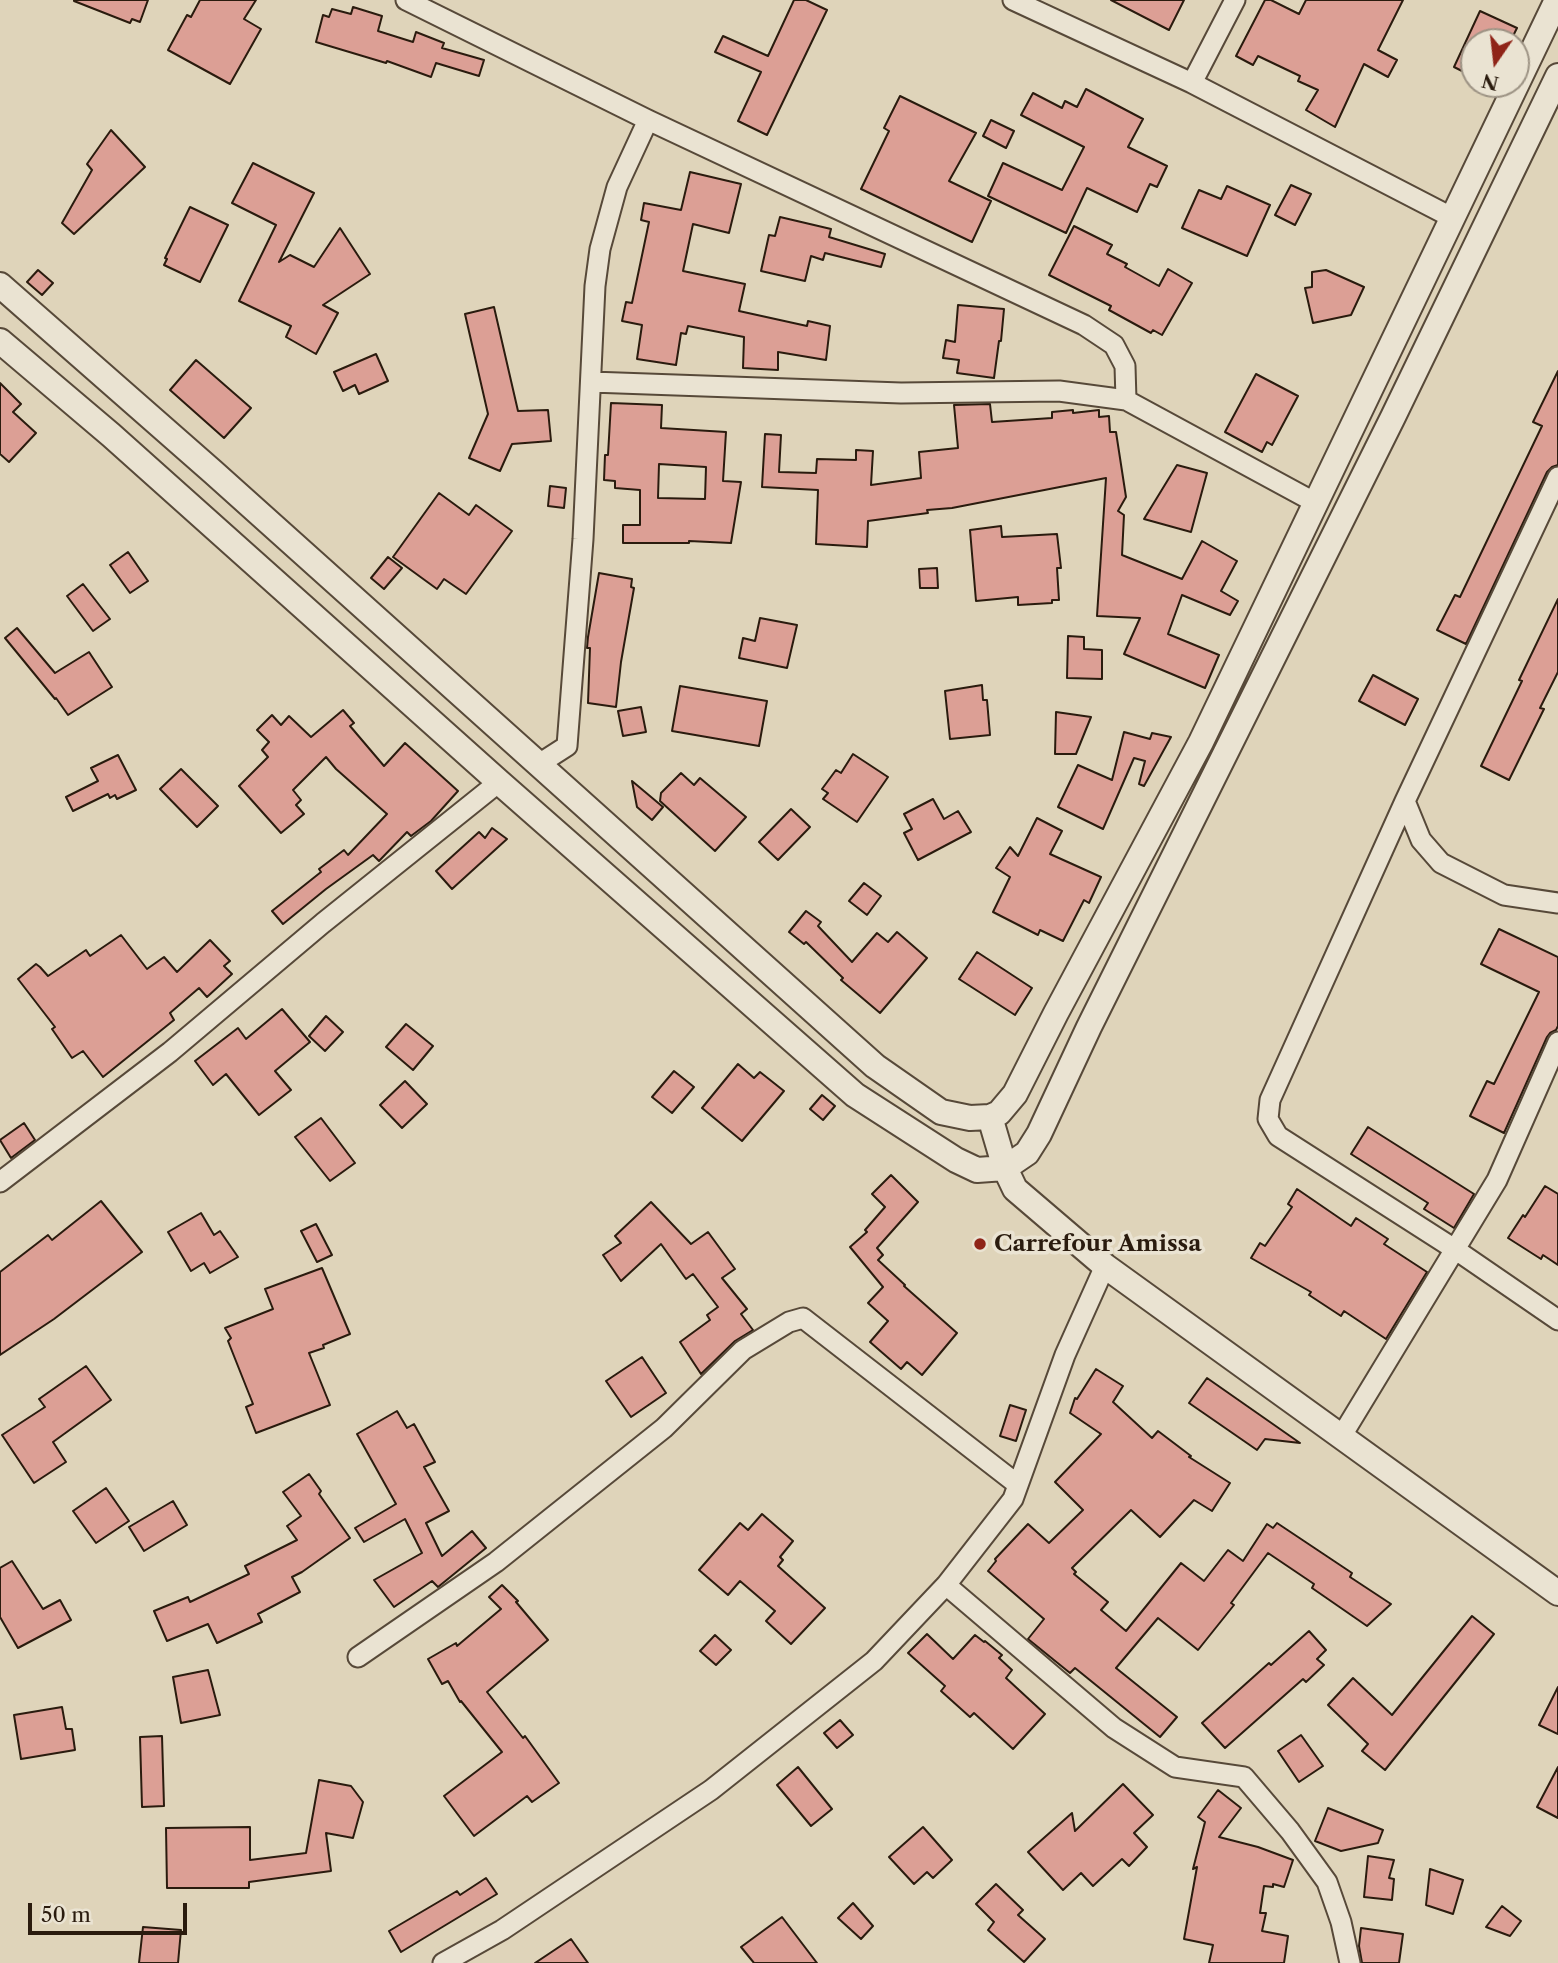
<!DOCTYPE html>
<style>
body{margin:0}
#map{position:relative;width:1558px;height:1963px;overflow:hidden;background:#dfd4ba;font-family:"Libre Caslon Text",serif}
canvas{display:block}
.north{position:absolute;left:1460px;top:28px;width:70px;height:70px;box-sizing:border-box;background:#eae3d2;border:2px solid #9d9384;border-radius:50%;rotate:194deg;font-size:19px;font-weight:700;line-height:28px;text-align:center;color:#2a1b0e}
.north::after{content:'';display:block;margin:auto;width:24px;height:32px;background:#8f2418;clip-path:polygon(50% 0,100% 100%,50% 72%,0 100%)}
.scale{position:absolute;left:28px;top:1903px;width:159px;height:32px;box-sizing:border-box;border:4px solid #2a1b0e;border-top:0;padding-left:9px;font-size:21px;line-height:24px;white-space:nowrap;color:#2a1b0e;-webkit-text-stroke:5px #eae3d2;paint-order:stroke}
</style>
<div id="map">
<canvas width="1558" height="1963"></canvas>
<div class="north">N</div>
<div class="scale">50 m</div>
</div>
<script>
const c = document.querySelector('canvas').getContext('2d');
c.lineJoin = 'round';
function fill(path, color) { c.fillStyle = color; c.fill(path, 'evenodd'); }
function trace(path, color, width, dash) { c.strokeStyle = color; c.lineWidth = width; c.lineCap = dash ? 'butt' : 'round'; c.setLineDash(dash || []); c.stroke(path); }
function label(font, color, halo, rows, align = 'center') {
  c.font = font + ' "Libre Caslon Text",serif'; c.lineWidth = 7; c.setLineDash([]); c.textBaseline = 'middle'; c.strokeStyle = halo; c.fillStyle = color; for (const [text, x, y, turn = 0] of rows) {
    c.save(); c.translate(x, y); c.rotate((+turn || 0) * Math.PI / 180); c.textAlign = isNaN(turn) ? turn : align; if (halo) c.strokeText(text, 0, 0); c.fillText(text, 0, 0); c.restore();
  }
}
const building = new Path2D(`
 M 74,0 L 148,0 L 140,22 L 132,19 L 130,23 L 74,1 Z
 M 200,0 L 256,0 L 244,19 L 261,29 L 230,84 L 168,50 L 187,15 L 191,17 Z
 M 794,0 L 806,0 L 827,10 L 767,135 L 738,121 L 761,72 L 715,52 L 723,36 L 768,56 Z
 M 1111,0 L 1184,0 L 1169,30 Z
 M 1265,0 L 1271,0 L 1299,14 L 1306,0 L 1403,0 L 1378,50 L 1397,60 L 1388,77 L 1364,64 L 1335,127 L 1306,110 L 1318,90 L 1298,81 L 1300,76 L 1258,56 L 1253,65 L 1236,56 Z
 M 353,7 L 382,16 L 378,31 L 413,42 L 416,32 L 444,43 L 442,48 L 484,60 L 479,76 L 436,63 L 431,77 L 387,61 L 386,63 L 316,42 L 323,15 L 329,17 L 332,9 L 351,14 Z
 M 1480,11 L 1517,28 L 1510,42 L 1474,42 L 1474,77 L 1454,67 Z
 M 1086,89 L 1143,119 L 1128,147 L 1167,166 L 1157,187 L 1150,184 L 1137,212 L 1087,188 L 1066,233 L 988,196 L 1003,163 L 1062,190 L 1084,147 L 1021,115 L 1033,93 L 1062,108 L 1065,101 L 1077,107 Z
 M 900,96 L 976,133 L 949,181 L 991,201 L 972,242 L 861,189 L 889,131 L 884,128 Z
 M 991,120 L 1014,131 L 1006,148 L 983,136 Z
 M 111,130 L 145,167 L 74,234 L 62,223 L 92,170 L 87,164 Z
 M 253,163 L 314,193 L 279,262 L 290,255 L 314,267 L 340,228 L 370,274 L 323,305 L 338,313 L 316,354 L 286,337 L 291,326 L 239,301 L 276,225 L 232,203 Z
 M 690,172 L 741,184 L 729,233 L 693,224 L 683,271 L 745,284 L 739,311 L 807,326 L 808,321 L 830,326 L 826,360 L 778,352 L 778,370 L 743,368 L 744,337 L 688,326 L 686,334 L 681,333 L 676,365 L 637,359 L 642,325 L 622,321 L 626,302 L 632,303 L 649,222 L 641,220 L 644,203 L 681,210 Z
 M 1291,185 L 1311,194 L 1295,225 L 1275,215 Z
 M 1227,186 L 1270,205 L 1247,256 L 1182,228 L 1199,190 L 1221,199 Z
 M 190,207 L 228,225 L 200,282 L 164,265 L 167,259 L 165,258 Z
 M 780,217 L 831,229 L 829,237 L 885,254 L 881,267 L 825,253 L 823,260 L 811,256 L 805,281 L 761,271 L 769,235 L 775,236 Z
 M 1074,226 L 1112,245 L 1107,254 L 1127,264 L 1125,267 L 1159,286 L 1168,269 L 1192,283 L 1162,335 L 1153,330 L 1151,333 L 1109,310 L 1111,306 L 1049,275 Z
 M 38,270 L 53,283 L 42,295 L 27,282 Z
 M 1326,270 L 1364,287 L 1351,315 L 1313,323 L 1305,288 L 1312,287 L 1312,272 Z
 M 958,305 L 1004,309 L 1001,341 L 999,341 L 994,378 L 957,373 L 959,360 L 943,358 L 946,340 L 955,342 Z
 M 494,307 L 518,411 L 548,410 L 551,441 L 512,444 L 500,471 L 469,458 L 488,414 L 465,314 Z
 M 376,354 L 388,381 L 359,394 L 355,385 L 343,391 L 334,372 Z
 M 196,360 L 251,408 L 224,438 L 170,390 Z
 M 1558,371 L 1558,465 L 1552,467 L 1547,472 L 1466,644 L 1437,630 L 1455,595 L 1460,597 L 1542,426 L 1533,422 Z
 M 1256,374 L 1298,396 L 1272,445 L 1267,442 L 1262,452 L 1225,432 Z
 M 0,383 L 21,404 L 13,412 L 36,433 L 9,462 L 0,454 Z
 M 611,403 L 662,405 L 661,428 L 726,432 L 723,481 L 741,482 L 731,543 L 689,541 L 689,543 L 623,543 L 623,525 L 640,525 L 640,490 L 615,488 L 615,481 L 604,480 L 605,455 L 608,455 ZM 659,464 L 706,467 L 705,499 L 658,498 Z
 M 990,404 L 992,422 L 1052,418 L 1052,412 L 1073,410 L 1073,413 L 1099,410 L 1099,417 L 1109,416 L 1110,432 L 1116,432 L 1126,497 L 1118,511 L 1124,515 L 1122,555 L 1182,579 L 1202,541 L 1237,561 L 1221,591 L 1238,601 L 1230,615 L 1182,595 L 1168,634 L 1219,655 L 1205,688 L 1124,654 L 1140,618 L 1097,616 L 1106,478 L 952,508 L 927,510 L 928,513 L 868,521 L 867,547 L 816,544 L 818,490 L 762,487 L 765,434 L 781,435 L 779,472 L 816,473 L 817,459 L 856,460 L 856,450 L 873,451 L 871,485 L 921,478 L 919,452 L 958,448 L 954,405 Z
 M 1177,465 L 1207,473 L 1191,532 L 1144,519 Z
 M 550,486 L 566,488 L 564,508 L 548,506 Z
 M 439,493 L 469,515 L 476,505 L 512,531 L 466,594 L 444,579 L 437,589 L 393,557 Z
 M 1001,526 L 1002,537 L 1057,534 L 1061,568 L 1057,568 L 1059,600 L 1052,600 L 1052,603 L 1018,605 L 1018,597 L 976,601 L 970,530 Z
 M 128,552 L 148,581 L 130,593 L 110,565 Z
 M 388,557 L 402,568 L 384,589 L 371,578 Z
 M 937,568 L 938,588 L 920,588 L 919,569 Z
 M 599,573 L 632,579 L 631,587 L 634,588 L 621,662 L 616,707 L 588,703 L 590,648 L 587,648 L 588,637 Z
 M 83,584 L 110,619 L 93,631 L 67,596 Z
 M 1558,599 L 1558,672 L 1540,708 L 1544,709 L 1509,780 L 1481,766 L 1522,681 L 1519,680 Z
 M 760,618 L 797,625 L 787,668 L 739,658 L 743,638 L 755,641 Z
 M 17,628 L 55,673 L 89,652 L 112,687 L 68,715 L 56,698 L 55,699 L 5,638 Z
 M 1068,636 L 1084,637 L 1084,649 L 1102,650 L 1102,679 L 1067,678 Z
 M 1373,675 L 1418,699 L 1405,725 L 1359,701 Z
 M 982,685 L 983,700 L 987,700 L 990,735 L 950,739 L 945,691 Z
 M 680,686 L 767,701 L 759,746 L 672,731 Z
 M 641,707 L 646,732 L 623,736 L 618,711 Z
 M 343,710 L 354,723 L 350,726 L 384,766 L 405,743 L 458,791 L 431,821 L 411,836 L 407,832 L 379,861 L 373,855 L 326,889 L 283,924 L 272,911 L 321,872 L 319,869 L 344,850 L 348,855 L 387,814 L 336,769 L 326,757 L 293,790 L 301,800 L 296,805 L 304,814 L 281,833 L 239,786 L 268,757 L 262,750 L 269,742 L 257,730 L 272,715 L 281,725 L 289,716 L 311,737 Z
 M 1056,712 L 1091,717 L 1076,754 L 1055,754 Z
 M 1124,732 L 1150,739 L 1152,733 L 1171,737 L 1144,786 L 1139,784 L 1145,761 L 1134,758 L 1103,829 L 1058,807 L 1078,765 L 1112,780 Z
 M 853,754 L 888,777 L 857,822 L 823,799 L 828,793 L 822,789 L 836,770 L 841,773 Z
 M 118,755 L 136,790 L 117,799 L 115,795 L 110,798 L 108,794 L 73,811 L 66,797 L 98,781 L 91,768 Z
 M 181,769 L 218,806 L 197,827 L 160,789 Z
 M 681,773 L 694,785 L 700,778 L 746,817 L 715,851 L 660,801 L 661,793 Z
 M 632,781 L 663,807 L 652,820 L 637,807 Z
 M 933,799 L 944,819 L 958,811 L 971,832 L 918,860 L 904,833 L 912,829 L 904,814 Z
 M 791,809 L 810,827 L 778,860 L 759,842 Z
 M 1037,818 L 1062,831 L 1050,854 L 1101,877 L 1089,903 L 1084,900 L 1063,941 L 1040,930 L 1038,935 L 993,912 L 1010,877 L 996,868 L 1010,847 L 1018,856 Z
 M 492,828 L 507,839 L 452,889 L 436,871 L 479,832 L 485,838 Z
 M 864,883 L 881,896 L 867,915 L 849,901 Z
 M 806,911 L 821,922 L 818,926 L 852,962 L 877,933 L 888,942 L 897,932 L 927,958 L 880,1013 L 841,980 L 843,978 L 806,942 L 804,944 L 789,932 Z
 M 1499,929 L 1558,957 L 1558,1026 L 1556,1030 L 1550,1033 L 1547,1037 L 1504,1133 L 1470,1116 L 1487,1081 L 1494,1084 L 1539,992 L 1481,964 Z
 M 121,935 L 147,969 L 164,957 L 177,972 L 210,940 L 230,961 L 224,966 L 232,974 L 207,997 L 199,988 L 170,1013 L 174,1020 L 103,1077 L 83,1051 L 72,1058 L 52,1029 L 55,1027 L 18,979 L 36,964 L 40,967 L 48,976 L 86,950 L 90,956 Z
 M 977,952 L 1032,988 L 1015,1015 L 959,979 Z
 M 282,1009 L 310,1042 L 275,1071 L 291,1090 L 259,1115 L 226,1074 L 213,1085 L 195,1061 L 238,1028 L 246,1039 Z
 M 326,1016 L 343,1032 L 325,1051 L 309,1036 Z
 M 406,1024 L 433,1046 L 413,1070 L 386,1047 Z
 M 738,1064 L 754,1078 L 760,1072 L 784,1091 L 742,1141 L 702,1108 Z
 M 674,1071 L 694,1087 L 672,1113 L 652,1097 Z
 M 405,1081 L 427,1104 L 402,1128 L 380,1105 Z
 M 822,1095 L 835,1106 L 823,1120 L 810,1109 Z
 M 321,1118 L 355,1163 L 330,1181 L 295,1137 Z
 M 24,1123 L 35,1140 L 11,1158 L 0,1140 Z
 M 1368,1127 L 1474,1194 L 1454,1228 L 1424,1209 L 1428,1203 L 1351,1154 Z
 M 891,1175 L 918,1202 L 877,1248 L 883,1255 L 878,1260 L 905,1285 L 904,1286 L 957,1333 L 922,1375 L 907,1362 L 901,1369 L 870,1342 L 888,1321 L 868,1303 L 883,1287 L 850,1247 L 867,1232 L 865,1230 L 885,1207 L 872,1194 Z
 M 1545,1186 L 1558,1194 L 1558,1265 L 1543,1255 L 1541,1259 L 1508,1238 L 1523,1215 L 1525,1217 Z
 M 1297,1189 L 1351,1226 L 1356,1218 L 1388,1239 L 1384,1244 L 1427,1272 L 1386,1339 L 1344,1311 L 1341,1316 L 1309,1295 L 1311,1292 L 1251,1258 L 1260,1243 L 1265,1246 L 1292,1207 L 1288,1204 Z
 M 101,1201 L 142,1252 L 54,1319 L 0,1355 L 0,1272 L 48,1235 L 52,1240 Z
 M 651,1202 L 691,1244 L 708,1232 L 735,1269 L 722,1278 L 747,1309 L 741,1314 L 753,1330 L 735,1341 L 701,1374 L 680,1342 L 710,1320 L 707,1315 L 718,1307 L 693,1274 L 686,1279 L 661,1244 L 621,1281 L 603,1255 L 621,1243 L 615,1236 Z
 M 201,1213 L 214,1235 L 220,1231 L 238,1257 L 210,1273 L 204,1263 L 191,1271 L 168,1232 Z
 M 316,1224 L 332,1255 L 317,1262 L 301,1231 Z
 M 322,1268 L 350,1334 L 323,1345 L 324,1348 L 309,1353 L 330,1405 L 256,1433 L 246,1407 L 253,1404 L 228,1341 L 231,1338 L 225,1328 L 273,1309 L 265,1289 Z
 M 642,1357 L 666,1393 L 631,1417 L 606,1381 Z
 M 86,1366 L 111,1400 L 53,1442 L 66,1462 L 34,1483 L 2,1435 L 45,1407 L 39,1399 Z
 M 1096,1369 L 1123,1386 L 1113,1402 L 1152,1438 L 1158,1431 L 1191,1456 L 1189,1457 L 1230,1483 L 1212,1511 L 1194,1500 L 1160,1537 L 1131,1510 L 1072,1568 L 1076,1572 L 1074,1574 L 1108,1602 L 1101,1610 L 1126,1631 L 1181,1563 L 1204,1581 L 1228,1550 L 1243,1561 L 1267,1524 L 1273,1528 L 1277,1523 L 1352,1573 L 1350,1577 L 1391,1604 L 1367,1626 L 1312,1588 L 1314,1584 L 1268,1553 L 1231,1603 L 1234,1605 L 1198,1650 L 1158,1618 L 1116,1668 L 1177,1717 L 1160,1737 L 1075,1668 L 1070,1673 L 1028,1639 L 1044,1619 L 988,1571 L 996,1561 L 995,1559 L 1028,1524 L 1049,1543 L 1083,1510 L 1055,1482 L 1101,1434 L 1070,1413 L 1075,1398 L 1077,1399 Z
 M 1207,1378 L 1300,1443 L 1265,1439 L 1257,1450 L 1189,1403 Z
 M 1010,1405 L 1026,1410 L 1016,1441 L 1000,1436 Z
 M 397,1411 L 407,1428 L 414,1424 L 435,1462 L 424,1467 L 449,1511 L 426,1523 L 442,1556 L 472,1531 L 486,1548 L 438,1587 L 432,1581 L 394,1607 L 374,1580 L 422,1553 L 405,1519 L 364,1542 L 355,1528 L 396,1504 L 357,1434 Z
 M 309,1474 L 321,1491 L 319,1494 L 350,1538 L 302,1572 L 292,1577 L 300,1592 L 258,1614 L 262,1622 L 217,1643 L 208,1624 L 167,1641 L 154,1611 L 188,1597 L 190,1602 L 249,1574 L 245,1566 L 297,1540 L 287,1526 L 301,1516 L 283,1492 Z
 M 106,1488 L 129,1521 L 96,1543 L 73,1511 Z
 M 173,1501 L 187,1525 L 144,1551 L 129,1527 Z
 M 762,1514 L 793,1541 L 780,1557 L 783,1560 L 778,1566 L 825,1608 L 791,1644 L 766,1621 L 775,1611 L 740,1581 L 728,1595 L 699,1570 L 740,1523 L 748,1530 Z
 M 12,1561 L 43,1609 L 60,1600 L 71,1620 L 18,1648 L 0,1617 L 0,1568 Z
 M 502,1585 L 518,1601 L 516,1602 L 548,1640 L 487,1692 L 523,1738 L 525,1736 L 559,1783 L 532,1802 L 527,1796 L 474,1836 L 444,1796 L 502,1752 L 461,1701 L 460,1702 L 448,1681 L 442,1684 L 428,1659 L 456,1643 L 457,1646 L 501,1609 L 489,1597 Z
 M 1472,1616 L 1494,1634 L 1385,1770 L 1362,1751 L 1368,1744 L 1328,1705 L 1353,1678 L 1392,1715 Z
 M 1309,1631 L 1326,1650 L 1317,1659 L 1324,1665 L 1306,1682 L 1303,1679 L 1225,1748 L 1202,1723 L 1269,1663 L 1271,1665 Z
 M 927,1634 L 953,1659 L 975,1635 L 984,1642 L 985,1641 L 1002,1655 L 999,1658 L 1012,1670 L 1006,1678 L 1045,1714 L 1013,1749 L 974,1713 L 970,1717 L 941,1691 L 945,1686 L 908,1653 Z
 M 715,1635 L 731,1650 L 716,1665 L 700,1651 Z
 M 208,1670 L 220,1715 L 181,1723 L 173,1677 Z
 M 1558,1687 L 1558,1734 L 1539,1725 Z
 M 62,1707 L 66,1729 L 72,1729 L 75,1750 L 21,1759 L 14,1715 Z
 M 840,1720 L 853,1735 L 837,1748 L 824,1733 Z
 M 1301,1735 L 1323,1766 L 1299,1782 L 1278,1751 Z
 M 162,1736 L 164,1806 L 142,1807 L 140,1737 Z
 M 798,1767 L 832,1809 L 811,1826 L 777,1785 Z
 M 1558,1767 L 1558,1818 L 1537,1807 Z
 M 319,1780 L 351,1786 L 363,1802 L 353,1838 L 326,1833 L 331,1871 L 249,1882 L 249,1888 L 167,1888 L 166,1828 L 250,1827 L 250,1860 L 306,1853 Z
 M 1123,1784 L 1153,1815 L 1134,1833 L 1147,1847 L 1129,1866 L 1122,1859 L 1093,1886 L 1081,1873 L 1063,1890 L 1028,1852 L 1072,1813 L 1075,1831 Z
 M 1218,1790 L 1241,1808 L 1219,1837 L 1258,1847 L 1293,1860 L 1284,1887 L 1273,1884 L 1273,1887 L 1264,1886 L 1260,1913 L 1266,1913 L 1262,1931 L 1288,1936 L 1284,1963 L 1209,1963 L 1213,1945 L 1184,1939 L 1197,1867 L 1193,1869 L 1205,1822 L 1198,1817 Z
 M 1328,1808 L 1383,1830 L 1378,1843 L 1341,1851 L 1315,1841 Z
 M 923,1827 L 952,1860 L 933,1878 L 927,1872 L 914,1884 L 889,1857 Z
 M 1368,1856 L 1394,1860 L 1389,1878 L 1394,1879 L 1392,1900 L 1364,1897 Z
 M 1430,1869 L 1463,1880 L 1453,1914 L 1426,1905 Z
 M 486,1878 L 497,1894 L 401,1952 L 389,1931 L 457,1891 L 460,1895 Z
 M 996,1884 L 1023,1910 L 1018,1915 L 1045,1939 L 1024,1962 L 988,1930 L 994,1922 L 976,1904 Z
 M 853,1903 L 873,1926 L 861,1939 L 838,1918 Z
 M 1502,1906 L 1521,1921 L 1510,1936 L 1486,1927 Z
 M 782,1917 L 817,1963 L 754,1963 L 741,1947 Z
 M 143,1927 L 181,1930 L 178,1963 L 139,1963 Z
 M 1361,1928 L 1403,1934 L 1399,1963 L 1362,1963 L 1359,1946 Z
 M 571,1939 L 588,1963 L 535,1963 Z`);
fill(building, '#dc9f95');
trace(building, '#2a1b0e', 2);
const minor = new Path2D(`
 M 406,0 L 648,120 L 1084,325 L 1114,345 L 1125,366 L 1126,400
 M 1013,0 L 1192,83 L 1453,218
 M 1192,83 L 1235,0
 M 591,382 L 901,393 L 1059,391 L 1126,400 L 1316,503
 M 1558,477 L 1405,801 L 1270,1100 L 1268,1119 L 1278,1136 L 1456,1250 L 1558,1320
 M 539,764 L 567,746 L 583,539 L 595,286 L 600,249 L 617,187 L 648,120
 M 1405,801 L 1421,840 L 1441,863 L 1504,895 L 1558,903
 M 0,1182 L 170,1052 L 323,923 L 499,782
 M 1341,1437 L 1497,1180 L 1558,1042
 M 946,1585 L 1114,1728 L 1175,1767 L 1244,1777 L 1290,1831 L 1327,1882 L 1341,1922 L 1350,1963
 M 358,1657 L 496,1562 L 664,1428 L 743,1350 L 789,1322 L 803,1318 L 1017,1484
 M 443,1963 L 502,1930 L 711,1790 L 874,1661 L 946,1585 L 1013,1499 L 1065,1355 L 1105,1266`);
const tertiary = new Path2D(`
 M 0,285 L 213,472 L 875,1066 L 941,1112 L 970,1118 L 990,1117 L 999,1113 L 1015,1094 L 1056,1013 L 1201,742 L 1557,0
 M 0,341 L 111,435 L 499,782 L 855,1095 L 956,1160 L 977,1170 L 1005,1168 L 1027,1153 L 1039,1134 L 1089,1027 L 1393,417 L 1558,76
 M 990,1117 L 1005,1168 L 1015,1189 L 1105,1266 L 1558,1593`);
trace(minor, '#574939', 23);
trace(tertiary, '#574939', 28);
trace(minor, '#eae3d2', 19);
trace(tertiary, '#eae3d2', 24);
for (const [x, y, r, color] of [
 [980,1244,7,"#8f2418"]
]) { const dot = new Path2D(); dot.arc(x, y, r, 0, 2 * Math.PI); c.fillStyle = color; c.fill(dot); trace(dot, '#eae3d2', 2.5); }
label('bold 23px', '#2a1b0e', '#eae3d2', [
 ["Carrefour Amissa",994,1244]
], 'left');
</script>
